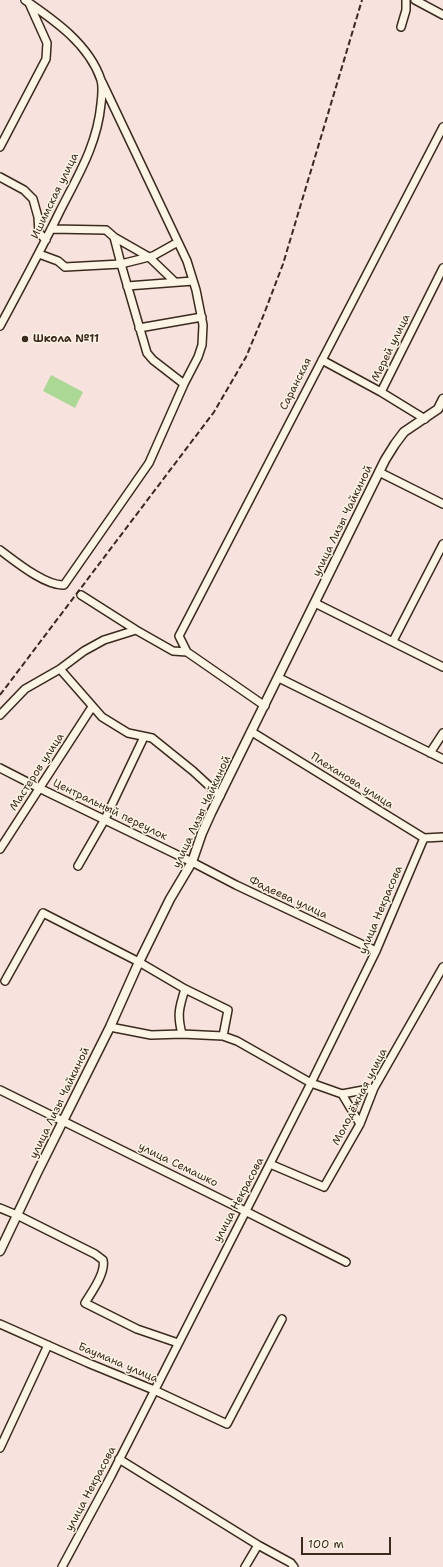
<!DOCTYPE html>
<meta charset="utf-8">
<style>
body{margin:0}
#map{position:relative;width:443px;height:1567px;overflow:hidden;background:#f8e2de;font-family:"Shantell Sans",sans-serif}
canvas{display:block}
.scale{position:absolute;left:301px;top:1537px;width:90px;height:18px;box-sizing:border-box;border:2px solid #3b2a1e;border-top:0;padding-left:5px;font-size:12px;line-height:14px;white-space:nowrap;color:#3b2a1e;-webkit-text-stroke:3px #fcf5e5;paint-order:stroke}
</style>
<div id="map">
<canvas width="443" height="1567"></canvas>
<div class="scale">100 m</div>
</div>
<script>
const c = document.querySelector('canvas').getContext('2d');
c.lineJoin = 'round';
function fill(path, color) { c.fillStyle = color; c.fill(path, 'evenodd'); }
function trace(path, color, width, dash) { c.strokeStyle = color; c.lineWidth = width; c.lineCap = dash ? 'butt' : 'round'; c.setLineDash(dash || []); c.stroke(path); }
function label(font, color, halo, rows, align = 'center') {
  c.font = font + ' "Shantell Sans",sans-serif'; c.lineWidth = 3; c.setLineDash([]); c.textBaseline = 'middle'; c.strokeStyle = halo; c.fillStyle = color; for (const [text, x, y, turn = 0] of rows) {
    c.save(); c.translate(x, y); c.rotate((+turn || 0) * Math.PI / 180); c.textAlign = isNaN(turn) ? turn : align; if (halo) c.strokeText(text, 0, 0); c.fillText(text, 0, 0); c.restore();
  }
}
fill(new Path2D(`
 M 51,375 L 83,392 L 75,408 L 43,391 Z`), '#acd896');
const minor = new Path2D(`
 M 415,0 L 443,15
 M 401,27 L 406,10 L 406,0
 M 0,147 L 46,59 L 47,43 L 29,3
 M 0,177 L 24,190 L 33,199 L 38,217 L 39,233 L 46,240
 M 51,229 L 106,230 L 114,237 L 121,264 L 153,256 L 178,242
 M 114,237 L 149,257 L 175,282
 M 39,254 L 58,261 L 65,267 L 121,264 L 147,353 L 153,360 L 184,384
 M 127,286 L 193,281
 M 0,326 C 20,289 40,252 59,213 C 77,177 97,146 101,104 C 102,96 103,87 101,80 C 89,44 54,20 25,0
 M 139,328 L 202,317
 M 322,360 L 381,392
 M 425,419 L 381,392 L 443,268
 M 379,472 L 443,504
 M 0,550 C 15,561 45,586 64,585 L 149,463 L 184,384 L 198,357 L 202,345 L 203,325 L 196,290 L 187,261 L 102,82
 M 81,595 L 136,630 L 173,651 L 187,652 L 265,706
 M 315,603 L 443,667
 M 393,641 L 443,544
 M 187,652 L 179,636 L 443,127
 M 60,669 L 102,717 L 128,733 L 152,738 L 193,771 L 220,796
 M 279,678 L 443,759
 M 0,715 L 25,689 L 60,669 L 84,651 L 104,640 L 136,630
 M 252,732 L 424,838 L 443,837
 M 430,753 L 443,733
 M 0,768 L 39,788 L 192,862 L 236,885 L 376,951
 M 0,849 L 92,707
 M 78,866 L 105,819 L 144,737
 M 5,981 L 43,913 L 139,962 L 185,989 L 228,1010 L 223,1036
 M 110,1027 L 151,1035 L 182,1034 L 223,1036 L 237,1041 L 311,1083 L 342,1094 L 374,1088
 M 182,1034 C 177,1015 179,1008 185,989
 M 0,1090 L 245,1211 L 346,1262
 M 342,1094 L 360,1124
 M 270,1164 L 324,1187 L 360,1124 L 374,1088 L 443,967
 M 0,1208 L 17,1215 L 95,1254 L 103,1260 C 106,1273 91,1293 85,1303 L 137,1329 L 178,1343
 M 0,1324 L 88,1363 L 154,1390 L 227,1424 L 282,1319
 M 0,1448 L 48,1345
 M 119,1459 L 258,1545 L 291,1563 L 294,1567
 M 62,1567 L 111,1476 L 311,1083 L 376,951 L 424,838
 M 245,1567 L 258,1545`);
const tertiary = new Path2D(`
 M 0,1251 L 37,1173 L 110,1027 L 139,962 L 170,899 L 192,862 L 202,833 L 211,813 L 385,460 L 395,444 L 404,432 L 438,409 L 443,399`);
trace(minor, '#3b2a1e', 10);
trace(tertiary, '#3b2a1e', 11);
trace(minor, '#fcf5e5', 7);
trace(tertiary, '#fcf5e5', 8);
trace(new Path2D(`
 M 0,695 L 214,412 L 246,357 L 264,314 L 283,264 L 362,0`), '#3b2a1e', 2, [6, 3]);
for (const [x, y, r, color] of [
 [25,339,4,"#3b2a1e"]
]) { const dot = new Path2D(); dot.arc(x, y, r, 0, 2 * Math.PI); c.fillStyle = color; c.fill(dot); trace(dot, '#fcf5e5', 1.5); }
label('11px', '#3b2a1e', '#fcf5e5', [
 ["Ишимская улица",55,196,-64],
 ["Мерей улица",391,348,-64],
 ["Саранская",296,384,-63],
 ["улица Лизы Чайкиной",343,521,-64],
 ["Мастеров улица",37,772,-57],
 ["Плеханова улица",352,781,32],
 ["Центральный переулок",110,810,26],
 ["улица Лизы Чайкиной",202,812,-65],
 ["Фадеева улица",288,898,25],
 ["улица Некрасова",381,910,-67],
 ["Молодёжная улица",360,1097,-63],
 ["улица Лизы Чайкиной",60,1103,-64],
 ["улица Семашко",178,1165,26],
 ["улица Некрасова",239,1200,-62],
 ["Баумана улица",118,1363,23],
 ["улица Некрасова",91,1489,-62]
]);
label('bold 11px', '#3b2a1e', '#fcf5e5', [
 ["Школа №11",33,339]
], 'left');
</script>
